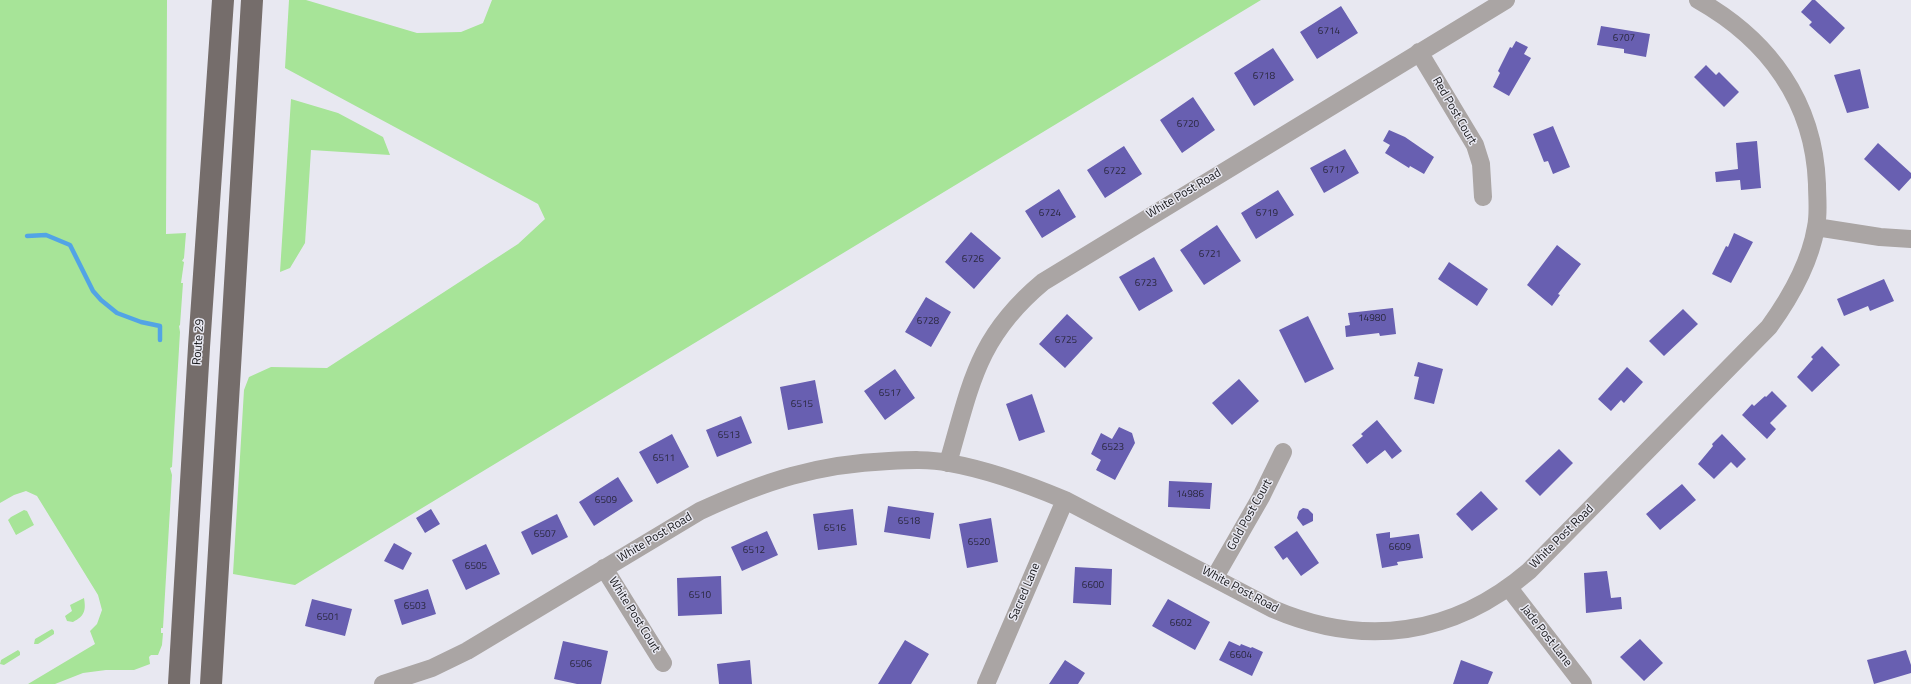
<!DOCTYPE html>
<style>
body{margin:0}
canvas{display:block;background:#e8e8f1}
</style>
<canvas width="1911" height="684"></canvas>
<script>
const c = document.querySelector('canvas').getContext('2d');
c.lineJoin = 'round';
function fill(path, color) { c.fillStyle = color; c.fill(path, 'evenodd'); }
function trace(path, color, width, dash) { c.strokeStyle = color; c.lineWidth = width; c.lineCap = dash ? 'butt' : 'round'; c.setLineDash(dash || []); c.stroke(path); }
function label(font, color, halo, rows, align = 'center') {
  c.font = font + ' "Titillium Web",sans-serif'; c.lineWidth = 3; c.setLineDash([]); c.textBaseline = 'middle'; c.strokeStyle = halo; c.fillStyle = color; for (const [text, x, y, turn = 0] of rows) {
    c.save(); c.translate(x, y); c.rotate((+turn || 0) * Math.PI / 180); c.textAlign = isNaN(turn) ? turn : align; if (halo) c.strokeText(text, 0, 0); c.fillText(text, 0, 0); c.restore();
  }
}
fill(new Path2D(`
 M 0,0 L 167,0 L 166,234 L 186,233 L 184,258 L 182,261 L 184,262 L 181,283 L 183,283 L 180,325 L 179,326 L 180,332 L 172,467 L 170,468 L 172,475 L 163,628 L 161,628 L 161,633 L 163,633 L 162,645 L 158,655 L 151,655 L 149,657 L 150,664 L 134,670 L 106,670 L 83,673 L 55,684 L 28,684 L 95,644 L 90,631 L 97,624 L 102,610 L 98,595 L 37,496 L 26,491 L 14,495 L 0,503 Z
 M 289,0 L 306,0 L 417,33 L 461,32 L 483,23 L 492,0 L 1261,0 L 295,585 L 233,574 L 244,390 L 249,377 L 271,367 L 327,368 L 518,244 L 545,219 L 538,204 L 285,68 Z
 M 291,99 L 338,113 L 383,137 L 390,155 L 311,150 L 305,243 L 290,268 L 280,272 Z
 M 24,510 L 27,511 L 34,525 L 16,535 L 8,520 L 11,517 Z
 M 84,598 C 86,610 85,616 73,622 L 67,621 L 65,616 L 72,611 L 70,605 Z
 M 52,629 L 54,631 L 54,634 L 38,644 L 34,644 L 35,639 Z
 M 18,650 L 20,652 L 20,655 L 4,665 L 0,664 L 1,660 Z`), '#a7e498');
trace(new Path2D(`
 M 27,236 L 46,235 L 70,245 L 93,291 L 101,300 L 117,313 L 141,322 L 160,326 L 160,340`), '#52a4e5', 4.5);
fill(new Path2D(`
 M 1812,0 L 1815,0 L 1845,28 L 1830,44 L 1809,25 L 1812,22 L 1801,12 Z
 M 1341,6 L 1358,33 L 1317,59 L 1300,32 Z
 M 1601,26 L 1650,34 L 1646,57 L 1624,53 L 1624,49 L 1597,45 Z
 M 1516,41 L 1528,47 L 1524,54 L 1531,58 L 1509,96 L 1493,87 L 1500,73 L 1498,71 L 1510,47 L 1512,48 Z
 M 1273,48 L 1294,80 L 1254,106 L 1234,73 Z
 M 1706,65 L 1716,75 L 1719,72 L 1739,92 L 1724,107 L 1694,77 Z
 M 1860,69 L 1869,108 L 1847,113 L 1834,75 Z
 M 1193,97 L 1215,130 L 1182,153 L 1160,120 Z
 M 1553,126 L 1570,167 L 1553,174 L 1548,161 L 1544,162 L 1533,134 Z
 M 1389,130 L 1405,137 L 1434,157 L 1424,174 L 1410,166 L 1409,168 L 1385,153 L 1390,145 L 1383,141 Z
 M 1757,141 L 1761,188 L 1741,190 L 1740,180 L 1716,182 L 1715,172 L 1738,169 L 1736,143 Z
 M 1878,143 L 1911,173 L 1911,178 L 1899,191 L 1864,159 Z
 M 1124,146 L 1142,174 L 1105,198 L 1087,170 Z
 M 1345,149 L 1359,173 L 1324,193 L 1310,168 Z
 M 1059,189 L 1076,217 L 1042,238 L 1025,211 Z
 M 1278,190 L 1294,215 L 1256,239 L 1241,213 Z
 M 1217,225 L 1241,261 L 1204,285 L 1180,250 Z
 M 971,232 L 1001,258 L 974,289 L 945,262 Z
 M 1734,233 L 1753,242 L 1731,283 L 1712,274 L 1726,246 L 1728,247 Z
 M 1557,245 L 1581,264 L 1558,294 L 1560,295 L 1552,306 L 1527,285 Z
 M 1154,257 L 1173,291 L 1139,311 L 1119,277 Z
 M 1449,262 L 1488,289 L 1477,306 L 1438,279 Z
 M 1884,279 L 1894,301 L 1870,311 L 1868,306 L 1844,316 L 1837,299 Z
 M 926,297 L 951,312 L 931,347 L 905,332 Z
 M 1393,308 L 1396,334 L 1380,336 L 1379,333 L 1346,337 L 1345,326 L 1350,325 L 1348,313 Z
 M 1683,309 L 1698,324 L 1664,356 L 1649,341 Z
 M 1067,314 L 1093,338 L 1065,368 L 1039,344 Z
 M 1308,316 L 1334,369 L 1305,383 L 1279,330 Z
 M 1822,346 L 1840,365 L 1812,392 L 1797,377 L 1813,359 L 1811,357 Z
 M 1418,362 L 1443,369 L 1434,404 L 1414,399 L 1419,377 L 1414,376 Z
 M 1627,367 L 1643,382 L 1624,403 L 1621,400 L 1611,411 L 1598,399 Z
 M 895,369 L 915,398 L 885,420 L 864,391 Z
 M 1239,379 L 1259,401 L 1232,425 L 1212,403 Z
 M 815,380 L 823,423 L 788,430 L 780,387 Z
 M 1772,391 L 1787,406 L 1770,423 L 1776,429 L 1767,439 L 1742,415 L 1752,404 L 1754,406 L 1765,396 L 1766,397 Z
 M 1032,394 L 1045,432 L 1019,441 L 1006,404 Z
 M 741,416 L 752,443 L 717,457 L 706,430 Z
 M 1377,420 L 1402,451 L 1392,459 L 1385,450 L 1367,464 L 1352,445 L 1363,436 L 1361,434 Z
 M 1119,427 L 1132,433 L 1135,443 L 1115,480 L 1096,470 L 1101,460 L 1091,454 L 1101,433 L 1112,439 Z
 M 672,434 L 689,467 L 657,484 L 639,452 Z
 M 1722,434 L 1746,459 L 1737,468 L 1731,462 L 1714,479 L 1698,464 L 1713,446 L 1712,444 Z
 M 1559,449 L 1573,463 L 1540,496 L 1525,481 Z
 M 618,477 L 633,501 L 594,526 L 579,502 Z
 M 1169,481 L 1212,483 L 1210,509 L 1168,507 Z
 M 1682,484 L 1696,500 L 1660,530 L 1646,514 Z
 M 1481,491 L 1498,509 L 1472,531 L 1456,514 Z
 M 888,506 L 934,513 L 930,539 L 884,532 Z
 M 1303,508 L 1308,509 L 1313,514 L 1313,521 L 1303,526 L 1297,518 L 1299,511 Z
 M 431,509 L 440,524 L 425,533 L 416,518 Z
 M 853,509 L 857,545 L 818,550 L 813,514 Z
 M 557,514 L 568,537 L 532,555 L 521,532 Z
 M 991,518 L 998,562 L 967,568 L 959,524 Z
 M 767,531 L 778,555 L 742,571 L 731,547 Z
 M 1297,531 L 1319,563 L 1301,576 L 1287,557 L 1283,560 L 1274,547 Z
 M 1390,532 L 1390,538 L 1419,534 L 1423,558 L 1397,562 L 1398,565 L 1382,568 L 1376,534 Z
 M 394,543 L 412,553 L 403,570 L 384,561 Z
 M 486,544 L 500,574 L 466,590 L 452,560 Z
 M 1075,567 L 1112,569 L 1111,605 L 1073,603 Z
 M 1607,571 L 1611,598 L 1621,597 L 1622,609 L 1586,613 L 1584,573 Z
 M 721,576 L 722,614 L 678,616 L 677,578 Z
 M 428,589 L 436,614 L 402,625 L 394,600 Z
 M 312,599 L 352,609 L 345,636 L 305,626 Z
 M 1168,599 L 1210,622 L 1195,650 L 1152,626 Z
 M 1640,639 L 1663,663 L 1644,681 L 1620,657 Z
 M 905,640 L 929,654 L 911,684 L 878,684 Z
 M 563,641 L 608,651 L 601,684 L 577,684 L 554,679 Z
 M 1229,641 L 1240,646 L 1241,644 L 1251,648 L 1252,647 L 1263,652 L 1252,676 L 1219,660 Z
 M 1906,650 L 1911,665 L 1911,673 L 1874,684 L 1867,660 Z
 M 750,660 L 752,684 L 719,684 L 717,664 Z
 M 1065,660 L 1085,673 L 1078,684 L 1049,684 Z
 M 1461,660 L 1493,672 L 1488,684 L 1453,684 Z`), '#685fb1');
trace(new Path2D(`
 M 1419,52 L 1475,145 L 1481,164 L 1483,197
 M 1816,227 L 1880,237 L 1911,239
 M 948,463 C 971,384 977,337 1043,282 L 1506,0
 M 604,568 L 663,663
 M 1215,577 L 1261,497 L 1283,452
 M 1509,588 L 1583,684
 M 383,684 L 432,668 L 467,651 L 700,511 C 765,481 817,464 889,461 C 909,460 930,459 949,463 C 989,470 1027,484 1065,500 L 1273,609 C 1364,648 1453,636 1529,571 L 1769,327 C 1790,298 1810,263 1816,227 C 1819,213 1817,198 1817,184 C 1814,102 1769,40 1698,0
 M 986,684 L 1065,500`), '#aaa5a4', 18);
trace(new Path2D(`
 M 179,684 L 199,347 L 223,0
 M 211,684 L 252,0`), '#756d6b', 22);
label('10px', '#2a283e', null, [
 ["6714",1329,32],
 ["6707",1624,39],
 ["6718",1264,77],
 ["6720",1188,125],
 ["6717",1334,171],
 ["6722",1115,172],
 ["6724",1050,214],
 ["6719",1267,214],
 ["6721",1210,255],
 ["6726",973,260],
 ["6723",1146,284],
 ["14980",1372,319],
 ["6728",928,322],
 ["6725",1066,341],
 ["6517",890,394],
 ["6515",802,405],
 ["6513",729,436],
 ["6523",1113,448],
 ["6511",664,459],
 ["14986",1190,495],
 ["6509",606,501],
 ["6518",909,522],
 ["6516",835,529],
 ["6507",545,535],
 ["6520",979,543],
 ["6609",1400,548],
 ["6512",754,551],
 ["6505",476,567],
 ["6600",1093,586],
 ["6510",700,596],
 ["6503",415,607],
 ["6501",328,618],
 ["6602",1181,624],
 ["6604",1241,656],
 ["6506",581,665]
]);
label('12px', '#151518', '#e8e8f1', [
 ["Red Post Court",1454,111,60],
 ["White Post Road",1184,194,-31],
 ["Route 29",199,342,-86],
 ["Gold Post Court",1250,515,-61],
 ["White Post Road",1562,537,-45],
 ["White Post Road",655,538,-31],
 ["White Post Road",1240,590,28],
 ["Sacred Lane",1025,592,-67],
 ["White Post Court",634,615,58],
 ["Jade Post Lane",1546,636,52]
]);
</script>
